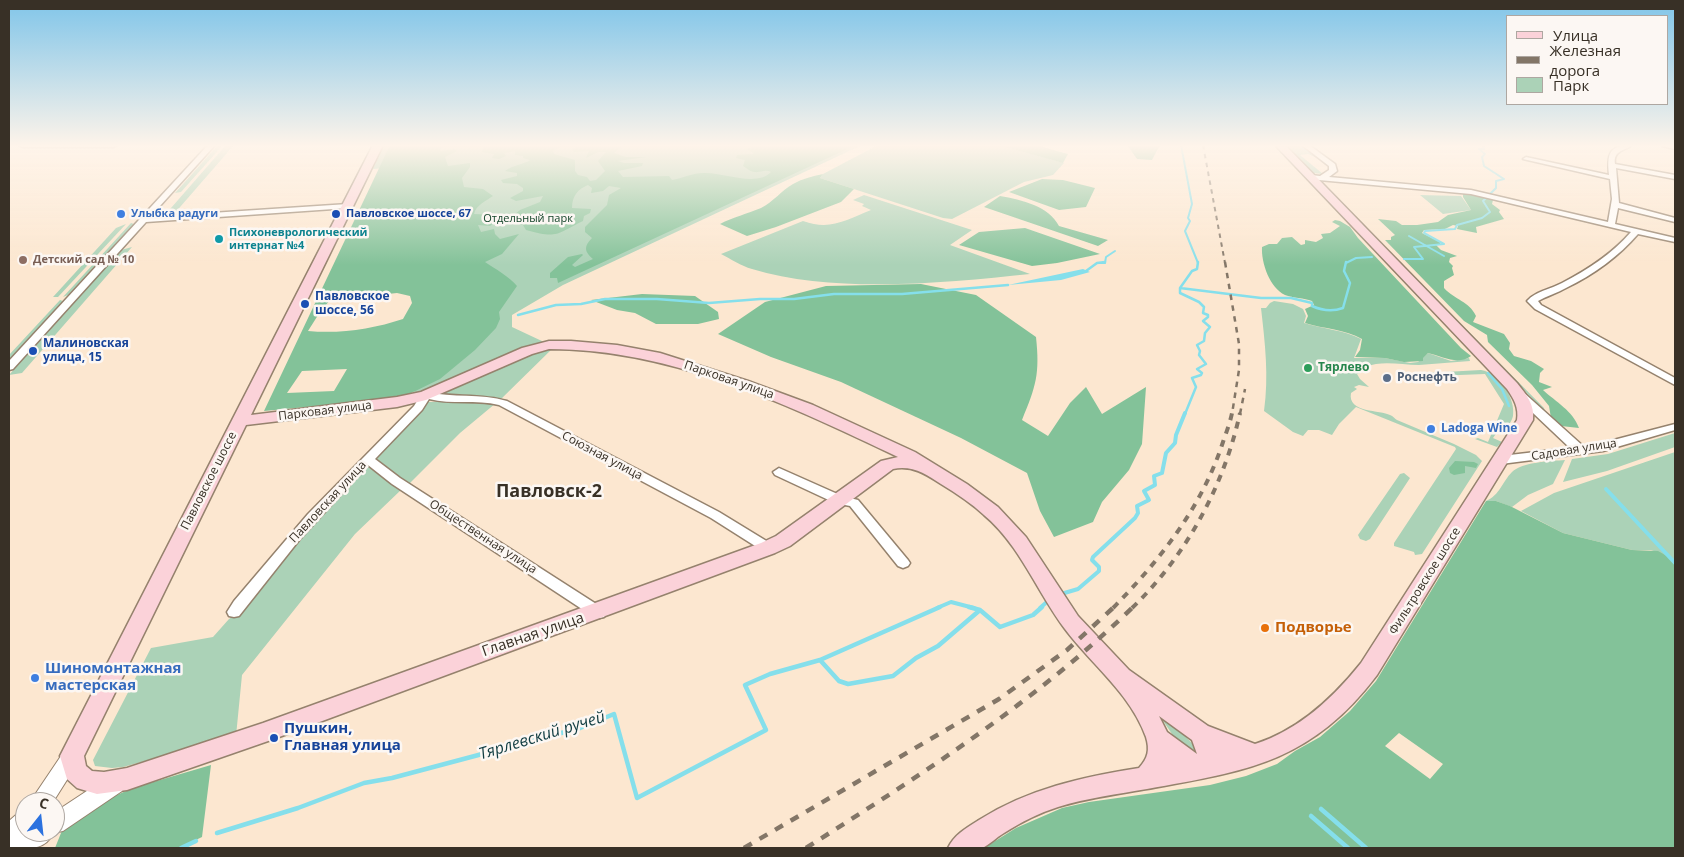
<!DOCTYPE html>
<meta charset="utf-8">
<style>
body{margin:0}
#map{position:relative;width:1684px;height:857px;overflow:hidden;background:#fce7d0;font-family:"Open Sans",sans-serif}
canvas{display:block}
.frame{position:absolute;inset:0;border:10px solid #383026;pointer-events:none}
.legend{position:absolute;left:1506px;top:15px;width:162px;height:90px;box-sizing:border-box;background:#fcf7f3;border:1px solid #aea7a1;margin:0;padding:6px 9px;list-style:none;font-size:15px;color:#383026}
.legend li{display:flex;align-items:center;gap:10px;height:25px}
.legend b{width:25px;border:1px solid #aea7a1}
.north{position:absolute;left:15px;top:792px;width:50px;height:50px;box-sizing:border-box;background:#fcf7f3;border:1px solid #aea7a1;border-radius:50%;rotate:16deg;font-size:14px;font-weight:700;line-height:20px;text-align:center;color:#383026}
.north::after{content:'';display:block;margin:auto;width:18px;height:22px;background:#2c72df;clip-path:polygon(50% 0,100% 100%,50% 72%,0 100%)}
</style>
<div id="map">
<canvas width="1684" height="857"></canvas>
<div class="frame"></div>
<ul class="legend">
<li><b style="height:6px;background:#fbd2d9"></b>Улица</li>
<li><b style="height:6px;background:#837667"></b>Железная дорога</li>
<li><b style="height:14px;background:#abd2b7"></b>Парк</li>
</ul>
<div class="north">С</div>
</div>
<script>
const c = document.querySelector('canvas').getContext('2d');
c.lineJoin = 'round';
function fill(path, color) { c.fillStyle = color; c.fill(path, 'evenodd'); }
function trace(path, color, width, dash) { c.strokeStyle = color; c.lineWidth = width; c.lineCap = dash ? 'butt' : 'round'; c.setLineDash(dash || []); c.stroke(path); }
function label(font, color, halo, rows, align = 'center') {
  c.font = font + ' "Open Sans",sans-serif'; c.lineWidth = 5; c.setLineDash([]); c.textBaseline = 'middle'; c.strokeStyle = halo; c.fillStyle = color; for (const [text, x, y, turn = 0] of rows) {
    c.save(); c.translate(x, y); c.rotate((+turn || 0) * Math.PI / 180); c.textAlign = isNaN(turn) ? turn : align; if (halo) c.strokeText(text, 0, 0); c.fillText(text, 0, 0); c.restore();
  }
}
fill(new Path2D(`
 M 218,145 L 223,145 L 181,192 L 175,193 Z
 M 226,145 L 234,145 L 174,214 L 164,216 Z
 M 384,145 L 862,145 L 563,285 L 512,315 L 512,327 L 544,342 L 512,353 L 423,392 L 410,395 L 477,338 L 433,164 L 373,169 Z
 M 878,145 L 999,145 L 1064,163 L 1053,175 L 1024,182 L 952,219 L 943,218 L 820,178 L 823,174 Z
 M 1285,145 C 1299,145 1315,147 1322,160 L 1308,154 L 1300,155 L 1323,174 L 1313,173 Z
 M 864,195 L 972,230 L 950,245 L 1030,274 C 944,283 835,294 752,269 C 741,266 731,259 721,254 L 803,221 C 831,231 845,220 871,210 L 862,206 L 864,204 L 853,200 Z
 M 1420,195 L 1461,196 L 1471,210 L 1443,214 Z
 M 131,223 L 134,224 L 68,295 L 63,297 Z
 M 126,224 L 58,297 L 53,297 L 116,228 Z
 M 132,247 L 22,373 L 9,375 L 121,250 Z
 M 1394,256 L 1544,408 L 1545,412 Z
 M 60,300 L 63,301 L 9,360 L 9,355 Z
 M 1274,301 L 1293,304 L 1303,309 L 1306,316 L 1304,323 C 1323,329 1344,330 1361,339 L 1354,358 L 1385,358 L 1410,363 L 1418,362 L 1428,353 L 1451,361 L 1469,358 L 1470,361 C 1453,362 1436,364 1419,365 C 1400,365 1383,360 1365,367 L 1366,371 L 1357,374 L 1360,379 L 1369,387 L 1359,385 L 1354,387 L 1357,389 L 1351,393 C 1347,413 1381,410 1390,415 C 1393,416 1395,419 1397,420 L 1454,444 L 1476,455 L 1482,461 L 1422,554 L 1415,555 L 1414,552 L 1394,546 L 1394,543 L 1456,449 L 1455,447 L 1356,407 L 1339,424 L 1332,435 L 1319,430 L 1308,430 L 1303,436 L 1293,432 L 1264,411 C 1269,376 1265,343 1261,308 L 1266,308 L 1270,303 Z
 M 553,348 L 500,400 L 441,396 L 444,392 L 535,351 Z
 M 1481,370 C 1499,373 1516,398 1513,416 C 1512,421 1508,426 1505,430 L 1500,428 L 1493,438 L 1502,442 L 1497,447 L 1475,439 L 1478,438 L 1488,442 L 1504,404 L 1485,374 L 1433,376 L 1427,373 Z
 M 479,401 L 496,403 L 460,433 L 407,486 L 374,459 L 428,402 Z
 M 1675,433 L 1675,447 L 1607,471 L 1563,482 L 1572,459 L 1608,454 Z
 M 1675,452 L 1675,565 L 1667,556 L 1651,550 L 1632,550 L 1563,533 L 1521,511 L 1554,493 Z
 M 1565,460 L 1553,484 L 1528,495 L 1512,507 L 1496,501 L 1486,501 C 1500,495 1502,482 1512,472 C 1522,462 1551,461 1565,460 Z
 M 366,463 L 402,489 L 355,534 L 242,675 L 236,736 L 123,767 L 112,768 L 95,766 L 93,760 L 151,648 L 213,637 L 229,619 L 238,613 L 239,609 Z
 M 1404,473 L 1410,478 L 1370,539 L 1366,541 L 1360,539 L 1358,535 L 1400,474 Z
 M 1150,702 L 1195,746 L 1196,754 L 1181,747 Z`), '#abd2b7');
fill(new Path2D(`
 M 390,145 L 449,145 L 441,148 L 440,151 L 455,149 L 457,151 L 445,157 L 448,166 L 470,163 L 470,167 L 462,178 L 464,187 L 483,189 L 493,196 C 486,201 476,205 474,214 L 495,215 L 497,221 L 490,226 L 478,225 L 481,232 L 494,229 L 495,234 L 500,239 L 519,234 L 502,254 L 485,262 C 494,268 511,278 517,286 L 499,312 L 500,319 L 496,328 L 475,350 L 440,379 L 401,398 L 264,411 ZM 397,293 L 410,296 L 412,303 L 403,319 C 373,329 340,334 308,331 L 320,312 L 330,300 ZM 347,369 L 334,391 L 287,393 L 302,371 Z
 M 489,145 L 565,145 L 553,151 L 554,154 L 575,160 L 575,171 L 578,175 L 587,177 L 590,181 L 596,180 L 605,171 L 598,161 L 606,152 L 598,152 L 586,158 L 589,151 L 574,152 L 572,149 L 582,145 L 624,145 L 614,153 L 626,157 L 646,157 L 618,161 L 624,163 L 643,163 L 642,166 L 618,171 L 623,177 L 669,176 L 672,180 C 683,178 695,172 706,173 C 725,173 757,187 771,172 C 764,169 761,173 754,172 C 749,171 747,168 743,166 L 745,160 L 736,158 L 737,155 L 753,154 L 754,153 L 746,149 L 756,146 L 752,145 L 856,145 L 558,283 L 557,278 L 550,278 L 550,273 L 568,257 L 582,254 L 583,255 L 572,265 L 575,267 L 593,259 C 585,252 583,247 592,238 L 585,232 L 585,227 L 607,205 L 609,195 L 621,188 L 609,186 L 603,191 L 591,193 L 592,188 L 588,185 C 578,189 572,196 572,208 L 591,209 L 590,213 L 584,216 L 583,221 C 556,234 558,239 526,230 L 523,225 L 511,222 L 508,220 L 520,210 L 540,202 L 543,196 L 516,201 L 510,198 L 523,191 L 523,188 L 517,184 L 503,183 L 501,180 L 517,176 L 517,173 L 505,171 C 513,165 525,164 530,160 L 523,158 L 523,156 L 515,155 L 515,151 L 504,153 L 506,156 L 499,159 L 492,158 L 494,154 L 482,152 L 483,147 Z
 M 998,145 L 1036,145 L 1068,154 L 1063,163 Z
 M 1127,145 L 1160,145 L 1152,160 L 1137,159 Z
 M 823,174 L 820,178 L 854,189 L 841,202 L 776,227 L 747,236 L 720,224 C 733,217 747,214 761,208 C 773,202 781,191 793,184 C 802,179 812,176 823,174 Z
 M 1042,179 L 1063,180 L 1095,188 L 1086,207 L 1059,210 L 1009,192 Z
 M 1463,193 L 1493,200 L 1492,204 L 1500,210 L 1499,212 L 1504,219 L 1476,227 L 1477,233 L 1457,229 L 1458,226 L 1453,225 L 1445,229 L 1424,230 L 1422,233 L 1440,242 L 1440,244 L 1436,245 L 1441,250 L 1457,256 L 1450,258 L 1449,262 L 1453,266 L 1452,268 L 1454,275 L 1444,281 L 1444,288 C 1455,300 1469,301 1476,316 L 1473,322 L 1504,334 L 1510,343 L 1509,349 L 1514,356 L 1531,361 L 1544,369 L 1540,373 L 1539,382 L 1552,387 L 1543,390 C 1556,402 1573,411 1579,428 L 1561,426 L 1551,418 L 1549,406 L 1532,385 L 1488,342 L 1487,335 L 1464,321 L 1385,240 L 1391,240 L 1391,237 L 1395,235 L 1378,219 L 1396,221 L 1402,225 L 1417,225 L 1438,222 L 1448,215 L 1471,210 L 1463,197 Z
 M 1000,196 C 1022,200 1049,206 1059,226 L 1108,240 L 1098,246 L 984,207 Z
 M 1335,220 L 1340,221 L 1350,227 L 1358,238 L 1461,348 L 1471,356 C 1458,366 1442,356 1428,353 L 1423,358 L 1423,361 L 1404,362 L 1385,358 L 1355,357 L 1360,350 L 1362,339 C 1345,329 1324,329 1305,323 L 1308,316 L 1305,309 L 1314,305 L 1312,301 C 1304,298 1293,298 1285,295 C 1270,288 1261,263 1262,247 L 1269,244 L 1277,244 L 1282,238 L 1292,237 L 1301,245 L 1305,244 L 1305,240 L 1316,242 L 1323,238 L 1321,234 L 1330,233 L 1340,226 L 1332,222 Z
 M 1025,228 L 1100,254 L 1057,263 L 1032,266 L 959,245 L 979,232 Z
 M 921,284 L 976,295 L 1036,337 C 1040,374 1036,386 1022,420 L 1048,436 L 1070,403 L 1086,387 L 1102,414 L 1146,387 L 1142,444 L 1129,470 L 1102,502 L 1093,522 L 1054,537 L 1040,511 L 1027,473 L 961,438 L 841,382 L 771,357 L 718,334 L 765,302 L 826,286 Z
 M 642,294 L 695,296 L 718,312 L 719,319 L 698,324 L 656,324 L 635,313 L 617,310 L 591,300 Z
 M 1455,461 L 1474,462 L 1478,464 L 1476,468 L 1465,466 L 1465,473 L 1454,475 L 1450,473 L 1449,468 Z
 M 1486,501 L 1496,501 L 1510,506 L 1563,533 L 1632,550 L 1658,551 L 1667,556 L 1675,565 L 1675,848 L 984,848 L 1016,828 L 1062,808 L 1089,802 L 1210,785 L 1246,776 L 1277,764 L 1295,751 L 1320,737 L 1350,711 L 1376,681 ZM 1399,733 L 1443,764 L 1430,779 L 1385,746 Z
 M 211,765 L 202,837 L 179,848 L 55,848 L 63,828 L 112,797 L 133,788 Z`), '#83c299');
fill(new Path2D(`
 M 1083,269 L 1090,272 L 1061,280 L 1008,285 Z`), '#85dfeb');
trace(new Path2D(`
 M 1181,145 L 1192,204 L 1188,218 L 1190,221 L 1185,231 L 1198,263
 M 1298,145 L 1311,153
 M 1409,236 L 1444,256
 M 1404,259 L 1423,259 L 1414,247 L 1444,244 L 1424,233 L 1425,231 L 1455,229 L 1457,225 L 1482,218 L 1490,212 L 1483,201 L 1496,188 L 1496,181 L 1504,179 L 1484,166 L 1482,157 L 1485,154 L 1479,149 L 1484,149 L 1483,146
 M 1097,263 L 1105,263 L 1106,257 L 1115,251
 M 1346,263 L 1356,258 L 1372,257`), '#85dfeb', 2);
trace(new Path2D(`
 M 1086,271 L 1097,263 L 1105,262
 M 1180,288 L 1261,298 L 1291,298 L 1312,303 L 1312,306 C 1323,311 1332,312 1343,308 L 1350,283 L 1344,271 L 1346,262
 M 1180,288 L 1192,271 L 1197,269 L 1198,262
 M 1180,288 L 1180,293 L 1199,302 L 1204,307 L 1203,313 L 1208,315 L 1208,317 L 1203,321 L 1210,327 L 1205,333 L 1204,341 L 1197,345 L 1200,351 L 1199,355 L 1206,364 L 1197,369 L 1202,373 L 1201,375 L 1192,378 L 1196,387 L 1185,414
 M 518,315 L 556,305 L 581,304 L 605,299 L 657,299 L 709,303 L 760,299 L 794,299 L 834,294 L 902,294 L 1008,285
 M 1488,373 L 1502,389 L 1509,406`), '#85dfeb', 2.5);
trace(new Path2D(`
 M 1606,489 L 1675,563
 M 1061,594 L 1078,589 L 1099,571 L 1099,567 L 1092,560 L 1093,557 L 1135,518 L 1138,513 L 1137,506 L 1149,500 L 1144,491 L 1155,485 L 1154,476 L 1162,473 L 1166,453 L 1175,443 L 1176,435 L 1185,413
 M 937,608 L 951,602 L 974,608
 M 1040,608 L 1049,600`), '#85dfeb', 4);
trace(new Path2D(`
 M 969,607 L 980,610
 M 820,660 L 940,607
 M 1321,809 L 1366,848
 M 1311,816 L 1348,848
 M 217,833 L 298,808 L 364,783 L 392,778 L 580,728 L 614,714 L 637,798 L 766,730 L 745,685 L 770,674 L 820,660 L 839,681 L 848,684 L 893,676 L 916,658 L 938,646 L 980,610 L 1000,627 L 1033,615 L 1042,607
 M 181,848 L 196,841`), '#85dfeb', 4.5);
const minor = new Path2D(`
 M 19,145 L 117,145 L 114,147 L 22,147 Z
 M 208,145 L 215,145 L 150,217 L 348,204 L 352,206 L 348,208 L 146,222 L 13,369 L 9,370 L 9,361 Z
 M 1302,145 L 1309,145 L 1335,164 L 1337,171 L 1329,177 L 1471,190 L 1608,222 L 1612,199 L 1610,179 L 1523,159 L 1526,157 L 1609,175 C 1607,155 1608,145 1632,145 C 1625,151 1613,150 1615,164 L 1675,175 L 1675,179 L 1616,168 L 1619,203 L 1675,218 L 1675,222 L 1618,208 L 1615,224 L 1675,238 L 1675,242 L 1638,234 C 1619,256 1593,275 1566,288 C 1557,293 1547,296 1538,301 L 1541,305 L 1675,378 L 1675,385 L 1535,309 L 1527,301 C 1536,291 1551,289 1562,283 C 1587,270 1612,254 1631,232 L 1471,194 L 1308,179 L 1307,177 L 1311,175 L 1320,176 L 1329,170 L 1329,166 Z
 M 1661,145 L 1675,145 L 1675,149 L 1662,146 Z
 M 1519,391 L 1523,392 L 1583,446 L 1602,443 L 1675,424 L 1675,430 L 1603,451 L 1501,464 L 1497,463 L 1495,460 L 1501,456 L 1570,448 L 1515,396 L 1514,394 L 1515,392 Z
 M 426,392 C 453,398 480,393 507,401 L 719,512 L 773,545 L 775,548 L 773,551 L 763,551 L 711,518 L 499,405 C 476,399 452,405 429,399 L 422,410 L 375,459 L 400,478 L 604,609 L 606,613 L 604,617 L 599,618 L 594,617 L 392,484 L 368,465 L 300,539 L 239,616 L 234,617 L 229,616 L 227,612 L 234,601 L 308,514 L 414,406 L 422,393 Z
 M 779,468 L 842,496 L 858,500 L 908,560 L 910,563 L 908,566 L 903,568 L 898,566 L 850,506 L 835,503 L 775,475 L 773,472 Z`);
const tertiary = new Path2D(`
 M 72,747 L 79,750 L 82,756 L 53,802 L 30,802 L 65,750 Z
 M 115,775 L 122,777 L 125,784 L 122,791 L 63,831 L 53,833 C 45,852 25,848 9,848 L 9,821 L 17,814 L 25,811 L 25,832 L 55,832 L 55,812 L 108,777 Z`);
const secondary = new Path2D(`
 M 373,145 L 383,145 L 251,415 L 397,397 L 421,392 L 522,348 L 549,341 L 571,341 L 617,345 L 660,353 L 748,381 L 813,405 L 915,452 L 967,484 L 998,507 L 1026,537 L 1078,616 L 1129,670 L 1208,726 L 1255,744 C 1299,730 1333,698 1361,663 L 1517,420 C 1519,408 1514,399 1507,389 L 1275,145 L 1285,145 L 1517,383 C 1526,394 1535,405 1533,420 L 1377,675 C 1311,762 1248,771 1147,789 C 1118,794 1087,798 1058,807 C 1039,813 1021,822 1004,833 C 997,837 989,845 982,848 C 974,851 957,849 948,848 C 954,835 966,828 979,820 C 1028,789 1082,777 1139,768 C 1148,758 1150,750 1146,737 C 1130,693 1092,665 1065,629 C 1037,592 1020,545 984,515 C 971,503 956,493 941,484 C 926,474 912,465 893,469 L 790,546 L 775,553 L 271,740 L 127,790 L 97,794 L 77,788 L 67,779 L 60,756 ZM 549,349 C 673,349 788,405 898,457 L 881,461 L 776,536 L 761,543 L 263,723 L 127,768 L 104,772 L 92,771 L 86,766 L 84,756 L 246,425 L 397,407 L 426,400 L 532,354 ZM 1159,716 L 1192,740 L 1197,754 L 1167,732 Z`);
trace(minor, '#95826d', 3);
trace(tertiary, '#95826d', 2);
trace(secondary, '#95826d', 3);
fill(minor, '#fff');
fill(tertiary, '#fff');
fill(secondary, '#fbd2d9');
trace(new Path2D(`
 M 1203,145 L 1225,263`), '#837667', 2, [4.5, 4.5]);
trace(new Path2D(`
 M 1225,262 L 1239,344 L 1239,370 L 1232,414
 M 1240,414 L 1245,389`), '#837667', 2.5, [5.5, 5.5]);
trace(new Path2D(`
 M 1113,608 C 1160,560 1202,507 1223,442 C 1226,433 1230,423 1232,413
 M 1132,608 C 1186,556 1224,486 1240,413`), '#837667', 4, [7, 7]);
trace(new Path2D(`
 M 744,848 L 999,699 L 1067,650 L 1114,607
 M 806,848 C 921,775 1035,702 1133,607`), '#837667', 4.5, [9, 9]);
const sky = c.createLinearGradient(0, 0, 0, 265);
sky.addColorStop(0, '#80c5e9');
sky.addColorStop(0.55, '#fef4ea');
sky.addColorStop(1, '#fef4ea00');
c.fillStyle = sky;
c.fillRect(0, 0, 1684, 265);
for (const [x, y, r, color] of [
 [121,214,5,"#3f7fe0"],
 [336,214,5,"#1a4fb4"],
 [219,239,5,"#0f9aa8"],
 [23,260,5,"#8d6e63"],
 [305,304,5,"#1a4fb4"],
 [33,351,5,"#1a4fb4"],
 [1308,368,5,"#2e9e5b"],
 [1387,378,5,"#5c6f8a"],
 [1431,429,5,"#3f7fe0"],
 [1265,628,5,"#e8710a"],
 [35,678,5,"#3f7fe0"],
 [274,738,5,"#1a4fb4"]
]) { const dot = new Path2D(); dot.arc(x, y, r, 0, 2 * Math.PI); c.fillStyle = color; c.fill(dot); trace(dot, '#fcf7f3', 2); }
label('bold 11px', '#366cbe', '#fcf7f3', [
 ["Улыбка радуги",131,214]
], 'left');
label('bold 11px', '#164399', '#fcf7f3', [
 ["Павловское шоссе, 67",346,214]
], 'left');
label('11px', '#134429', '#fcf7f3', [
 ["Отдельный парк",528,219]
]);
label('bold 11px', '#0d838f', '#fcf7f3', [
 ["Психоневрологический",229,233],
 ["интернат №4",229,246]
], 'left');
label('bold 11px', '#785e54', '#fcf7f3', [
 ["Детский сад № 10",33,260]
], 'left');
label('bold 12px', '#164399', '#fcf7f3', [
 ["Павловское",315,297],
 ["шоссе, 56",315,311],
 ["Малиновская",43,344],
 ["улица, 15",43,358]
], 'left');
label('bold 12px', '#27864d', '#fcf7f3', [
 ["Тярлево",1318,368]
], 'left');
label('bold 12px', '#4e5e75', '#fcf7f3', [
 ["Роснефть",1397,378]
], 'left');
label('12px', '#383026', '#fcf7f3', [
 ["Парковая улица",729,380,19],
 ["Парковая улица",325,411,-7],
 ["Садовая улица",1574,450,-9],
 ["Союзная улица",602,456,28],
 ["Павловское шоссе",209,481,-63],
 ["Павловская улица",328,502,-47],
 ["Общественная улица",483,537,33],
 ["Фильтровское шоссе",1425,581,-58]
]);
label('bold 12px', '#366cbe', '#fcf7f3', [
 ["Ladoga Wine",1441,429]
], 'left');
label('bold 15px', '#c56008', '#fcf7f3', [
 ["Подворье",1275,628]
], 'left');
label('15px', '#383026', '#fcf7f3', [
 ["Главная улица",533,635,-19]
]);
label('bold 15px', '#366cbe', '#fcf7f3', [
 ["Шиномонтажная",45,669],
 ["мастерская",45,686]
], 'left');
label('bold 15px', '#164399', '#fcf7f3', [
 ["Пушкин,",284,729],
 ["Главная улица",284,746]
], 'left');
label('italic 16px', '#103c41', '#fcf7f3', [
 ["Тярлевский ручей",542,736,-17]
]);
label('bold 18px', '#383026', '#fcf7f3', [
 ["Павловск-2",549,492]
]);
</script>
